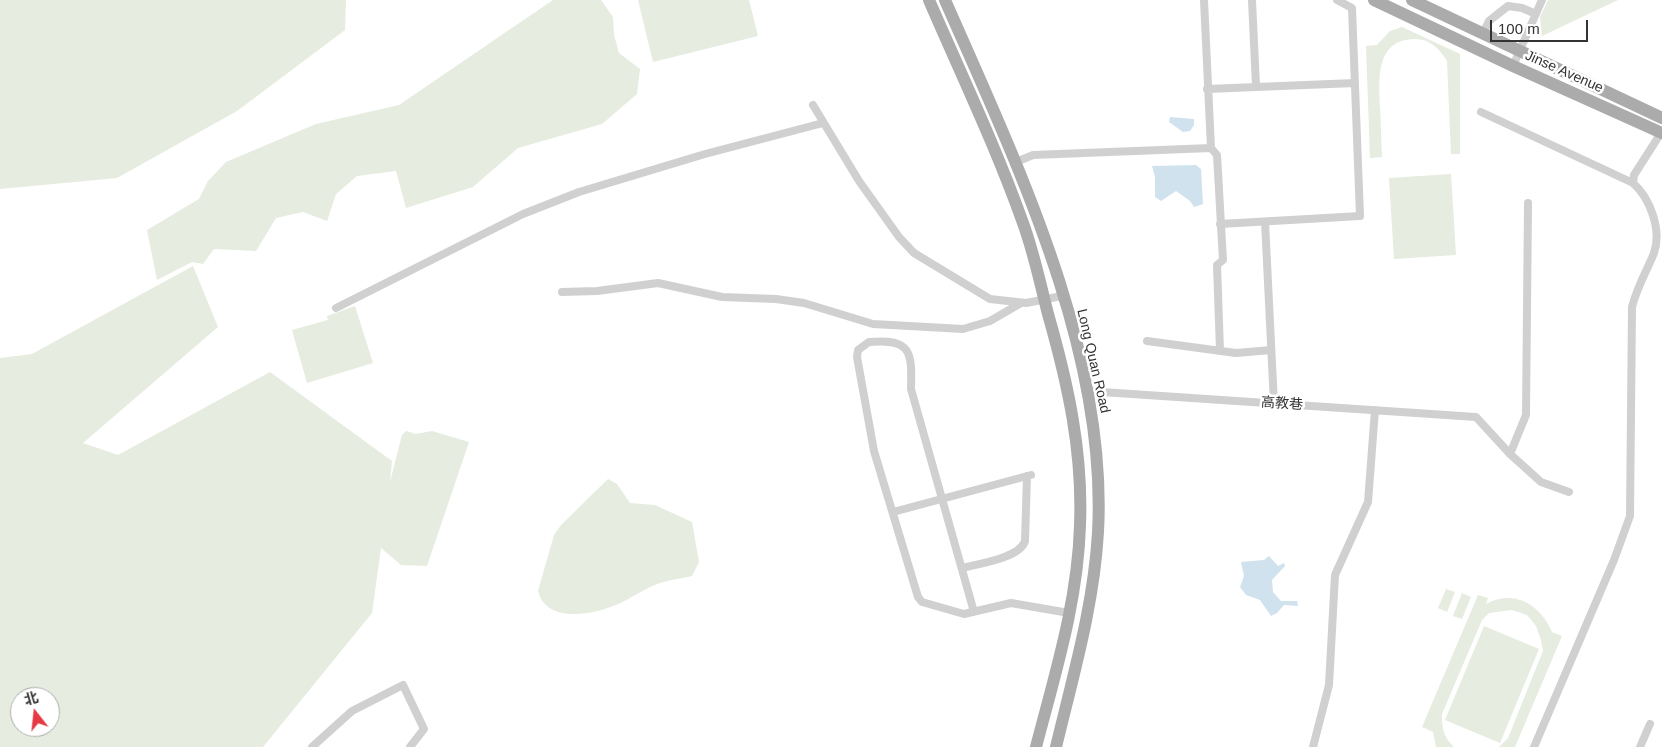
<!DOCTYPE html>
<meta charset="utf-8">
<style>
body{margin:0}
#map{position:relative;width:1662px;height:747px;overflow:hidden;background:#fff;font-family:Helvetica,"Noto Sans SC",sans-serif}
canvas{display:block}
.north{position:absolute;left:10px;top:687px;width:50px;height:50px;box-sizing:border-box;background:#fff;border:1px solid #adadad;border-radius:50%;rotate:344deg;font-size:14px;font-weight:700;line-height:20px;text-align:center;color:#333}
.north::after{content:'';display:block;margin:auto;width:18px;height:22px;background:#e63946;clip-path:polygon(50% 0,100% 100%,50% 72%,0 100%)}
.scale{position:absolute;left:1490px;top:20px;width:98px;height:22px;box-sizing:border-box;border:2px solid #333;border-top:0;padding-left:6px;font-size:15px;line-height:18px;white-space:nowrap;color:#333;-webkit-text-stroke:4px #fff;paint-order:stroke}
</style>
<div id="map">
<canvas width="1662" height="747"></canvas>
<div class="north">北</div>
<div class="scale">100 m</div>
</div>
<script>
const c = document.querySelector('canvas').getContext('2d');
c.lineJoin = 'round';
function fill(path, color) { c.fillStyle = color; c.fill(path, 'evenodd'); }
function trace(path, color, width, dash) { c.strokeStyle = color; c.lineWidth = width; c.lineCap = dash ? 'butt' : 'round'; c.setLineDash(dash || []); c.stroke(path); }
function label(font, color, halo, rows, align = 'center') {
  c.font = font + ' Helvetica,"Noto Sans SC",sans-serif'; c.lineWidth = 5; c.setLineDash([]); c.textBaseline = 'middle'; c.strokeStyle = halo; c.fillStyle = color; for (const [text, x, y, turn = 0] of rows) {
    c.save(); c.translate(x, y); c.rotate((+turn || 0) * Math.PI / 180); c.textAlign = isNaN(turn) ? turn : align; if (halo) c.strokeText(text, 0, 0); c.fillText(text, 0, 0); c.restore();
  }
}
fill(new Path2D(`
 M 0,0 L 346,0 L 345,30 L 237,111 L 117,178 L 0,189 Z
 M 553,0 L 601,0 L 613,17 L 614,35 L 619,53 L 640,69 L 637,94 L 602,124 L 518,148 L 473,187 L 406,208 L 396,171 L 357,176 L 336,194 L 327,221 L 303,212 L 276,218 L 256,251 L 214,249 L 203,264 L 192,262 L 157,280 L 147,230 L 199,199 L 208,181 L 226,162 L 316,124 L 399,105 Z
 M 638,0 L 749,0 L 758,36 L 653,62 Z
 M 1548,0 L 1618,0 L 1542,36 L 1540,17 Z
 M 1402,27 L 1460,54 L 1460,154 L 1451,154 L 1447,61 C 1440,49 1429,38 1414,39 C 1375,40 1379,80 1380,107 C 1381,124 1381,141 1382,157 L 1370,158 L 1366,46 L 1377,45 L 1390,31 Z
 M 1451,174 L 1456,255 L 1394,259 L 1389,178 Z
 M 193,266 L 218,327 L 83,443 L 118,455 L 270,372 L 392,461 L 390,482 L 402,435 L 406,431 L 416,434 L 432,431 L 469,442 L 427,566 L 401,565 L 381,548 L 372,613 L 263,747 L 0,747 L 0,358 L 32,354 ZM 20,697 L 50,697 L 50,727 L 20,727 Z
 M 355,306 L 373,363 L 307,383 L 292,330 L 328,320 L 327,316 Z
 M 608,479 L 617,484 L 630,503 L 655,505 L 692,522 L 699,562 L 692,576 C 680,579 666,580 655,585 C 642,590 630,599 618,604 C 594,615 546,624 538,591 L 554,535 L 561,525 Z
 M 1446,589 L 1455,592 L 1447,612 L 1438,608 Z
 M 1462,593 L 1471,597 L 1462,619 L 1453,616 Z
 M 1478,595 L 1488,598 L 1486,604 C 1514,589 1540,604 1552,632 L 1562,636 L 1515,747 L 1499,747 L 1508,738 L 1543,651 L 1541,640 L 1536,626 L 1527,615 L 1512,610 L 1489,613 L 1482,620 L 1442,714 C 1442,729 1443,736 1454,747 L 1436,747 L 1433,732 L 1422,727 Z
 M 1484,626 L 1539,649 L 1500,743 L 1445,720 Z`), '#e6ecdf');
fill(new Path2D(`
 M 1170,117 L 1194,119 L 1194,125 L 1190,131 L 1183,132 L 1169,122 Z
 M 1196,165 L 1201,169 L 1203,204 L 1194,207 L 1190,201 L 1176,191 L 1161,201 L 1155,197 L 1155,177 L 1152,166 Z
 M 1269,556 L 1278,566 L 1284,563 L 1285,566 L 1272,580 L 1273,592 L 1281,601 L 1297,601 L 1298,606 L 1284,605 L 1277,613 L 1271,616 L 1260,600 L 1246,595 L 1240,587 L 1244,576 L 1241,562 L 1264,560 Z`), '#cfe2ee');
trace(new Path2D(`
 M 1204,0 L 1211,148 L 1217,155 L 1223,260 L 1217,265 L 1220,351
 M 1252,0 L 1256,86
 M 1483,33 L 1489,21 L 1508,6 L 1522,8 L 1536,14
 M 1513,66 L 1542,0
 M 1207,89 L 1355,83
 M 813,105 L 859,181 L 899,237 L 914,253 L 990,299 L 1026,303 L 1062,296
 M 1481,112 L 1633,183 C 1650,198 1662,230 1654,253 C 1646,273 1638,284 1632,307 L 1630,516 L 1614,560 L 1534,747
 M 1016,162 L 1033,155 L 1211,148
 M 1633,183 L 1634,175 L 1661,133
 M 1265,222 L 1274,404
 M 1220,224 L 1360,216 L 1352,8 L 1337,0
 M 562,292 L 597,291 L 658,283 L 722,297 L 776,299 L 804,303 L 873,324 L 963,329 L 990,321 L 1021,303
 M 336,308 L 523,214 L 579,192 L 705,154 L 823,123
 M 1147,341 L 1236,353 L 1271,350
 M 1087,391 L 1476,417 L 1510,454 L 1541,482 L 1569,492
 M 1510,454 L 1526,415 L 1528,203
 M 893,512 L 1031,475
 M 962,568 C 978,564 1020,558 1025,541 L 1027,476
 M 974,612 L 911,389 C 912,353 912,338 869,342 L 858,350 L 857,357 L 874,451 L 918,597 L 922,602 L 964,614 L 1011,603 L 1069,613
 M 312,747 L 352,711 L 403,685 L 424,729 L 410,747
 M 1313,747 L 1329,685 L 1335,575 L 1368,502 L 1375,410
 M 1640,747 L 1650,724`), '#d0d0d0', 8);
trace(new Path2D(`
 M 929,0 C 961,74 996,147 1023,223 C 1034,253 1040,283 1048,314 C 1068,384 1083,452 1080,525 C 1078,601 1055,674 1036,747
 M 945,0 C 1016,162 1108,351 1098,532 C 1094,605 1073,676 1056,747
 M 1374,0 L 1513,66 L 1662,133
 M 1412,0 L 1662,118`), '#ababab', 12);
label('14px', '#333', '#fff', [
 ["Jinse Avenue",1564,72,24],
 ["Long Quan Road",1093,361,77],
 ["高教巷",1282,404,4]
]);
</script>
